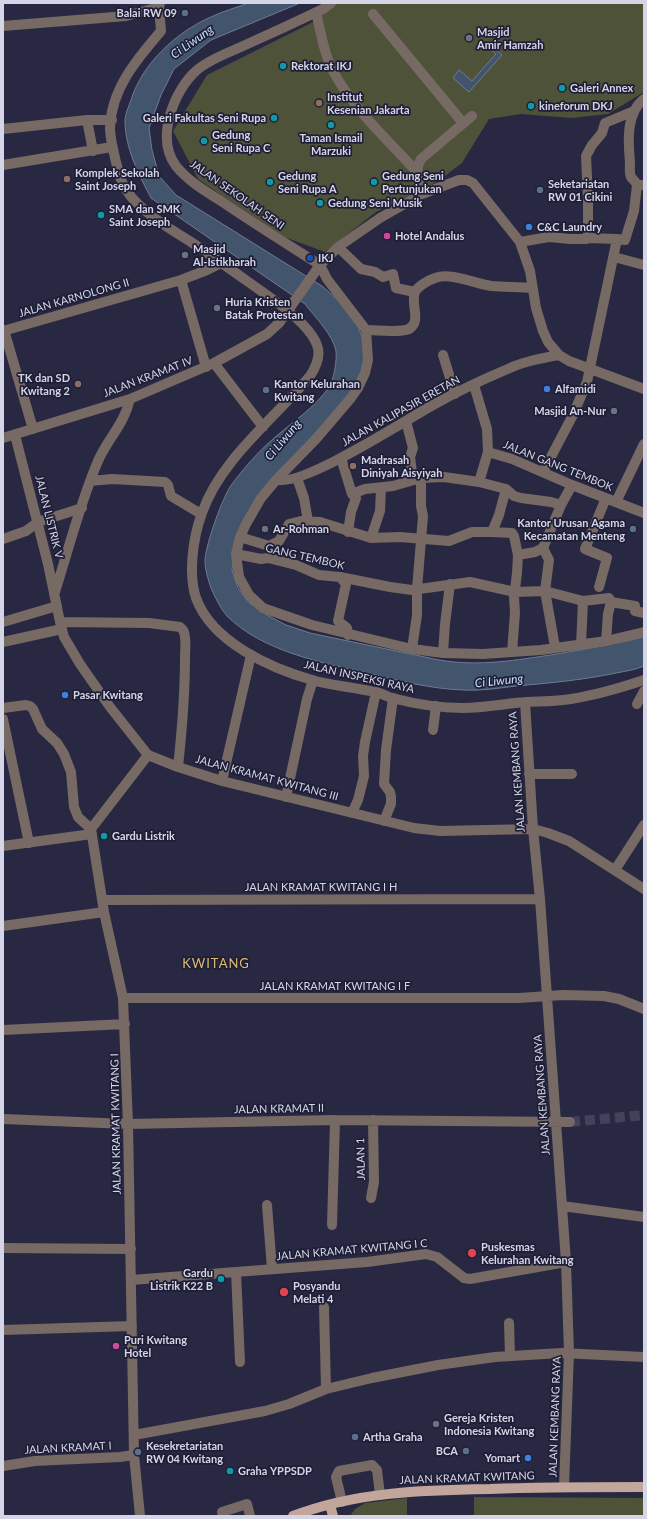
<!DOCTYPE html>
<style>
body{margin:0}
#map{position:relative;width:647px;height:1519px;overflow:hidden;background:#282842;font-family:Lato,sans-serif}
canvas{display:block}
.frame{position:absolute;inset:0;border:4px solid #d4d5e6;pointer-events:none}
</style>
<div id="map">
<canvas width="647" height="1519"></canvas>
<div class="frame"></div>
</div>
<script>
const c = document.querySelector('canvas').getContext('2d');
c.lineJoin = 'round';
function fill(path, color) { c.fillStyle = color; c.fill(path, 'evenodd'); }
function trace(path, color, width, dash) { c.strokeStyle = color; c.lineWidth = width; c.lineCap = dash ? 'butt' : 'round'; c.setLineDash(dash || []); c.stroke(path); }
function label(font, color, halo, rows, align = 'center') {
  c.font = font + ' Lato,sans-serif'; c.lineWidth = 3.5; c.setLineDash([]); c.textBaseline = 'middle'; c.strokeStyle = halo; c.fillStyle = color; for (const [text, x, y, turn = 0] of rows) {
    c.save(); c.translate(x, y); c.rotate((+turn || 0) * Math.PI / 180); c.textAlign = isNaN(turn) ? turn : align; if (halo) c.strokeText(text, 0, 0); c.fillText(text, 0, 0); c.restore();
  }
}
fill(new Path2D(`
 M 336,3 L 644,3 L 644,92 L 608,114 L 571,118 L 521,114 L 489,119 L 462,163 L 437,182 L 376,212 L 325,252 L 279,235 L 198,179 L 173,131 L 207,75 L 313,22 Z
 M 474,1497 L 644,1498 L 644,1516 L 474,1516 Z
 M 407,1498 L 407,1516 L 350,1516 L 355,1509 L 365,1503 Z`), '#4d5238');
const water = new Path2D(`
 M 248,3 L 300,3 L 211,40 L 174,69 L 161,95 L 149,128 L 152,150 L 159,176 L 176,195 L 322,286 C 341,302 362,322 364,349 C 366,362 361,374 357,386 L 267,487 L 234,551 L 232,570 L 238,588 L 248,602 L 267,615 L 286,625 L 310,633 L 439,660 C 480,667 516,660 557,654 C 586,649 615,644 644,637 L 644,666 C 635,670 626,671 616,673 C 583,680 550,683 516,686 C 499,688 481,691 464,690 C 431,689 400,681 368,673 C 322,663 262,651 227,616 C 220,608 215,597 211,588 C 208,579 205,570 205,560 C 206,544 222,498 232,484 C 244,468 258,452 273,439 C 291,423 316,407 329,387 C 334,379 337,361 336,351 C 333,335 315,317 305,304 L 151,198 C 139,175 125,148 125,121 C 125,114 129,106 131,100 C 142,64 176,32 211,17 C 223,11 236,8 248,3 Z
 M 489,44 L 502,55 L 469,92 L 453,78 L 459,70 L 472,81 L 496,54 L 487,46 Z`);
fill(water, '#42556c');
trace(water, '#6e7b91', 1);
trace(new Path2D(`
 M 570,1122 L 644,1115`), '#42425b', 10, [10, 5]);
trace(new Path2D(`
 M 160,3 L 159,7 L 161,31 C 137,59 111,89 110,128 C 110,138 113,148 115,158 C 118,170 121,184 129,194 C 143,213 172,230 191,242 C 218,260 244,279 271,298 C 285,308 311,328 317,345 C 321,355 316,367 310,376 C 275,418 220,460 202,513 C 193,537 188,574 196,598 C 212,642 270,668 312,680 C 332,686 354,687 375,692 C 381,693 386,696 392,698 C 415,704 440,708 463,708 C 480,708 498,705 515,703 C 534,701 553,702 571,699 C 596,695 620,688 644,680
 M 331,3 L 323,9 C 296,22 270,34 243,46 C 228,53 210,59 197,70 C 174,90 155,138 176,166 C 187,180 205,191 221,201 C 253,223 287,244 320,265 L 327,279 L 366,330 L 368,360 L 365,373 L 358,388 L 351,398 L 316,439 L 277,479 L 261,498 L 246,524 L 240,537 L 236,554 L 239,577 L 249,595 L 263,608 L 312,625 L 412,649 L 443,653 L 483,654 L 541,650 L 606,641 L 644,632
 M 316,13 C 321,31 323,52 332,69 C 352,108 387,139 416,171
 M 373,14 L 463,123
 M 3,26 L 126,16 L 159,7
 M 644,99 C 626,113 628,141 630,162 C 630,166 629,173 631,177 C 633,180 636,182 637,185 L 644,185
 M 87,120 L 112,120
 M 3,129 L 87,120 L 93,151
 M 3,165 L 112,147
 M 422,194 C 418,181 414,171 421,159 L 472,116
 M 588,238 L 617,239
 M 520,242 L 549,237 L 570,239 L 586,239 L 588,238 L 588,198 L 586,156 L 592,145 L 602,133 L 605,123 L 634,111
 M 338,247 L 361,269 L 375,272 L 383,277 L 393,274 L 396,288 L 415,292
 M 614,257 L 644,265
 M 181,280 L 206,367
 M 4,330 L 33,429
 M 366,330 C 377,330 399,333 409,329 C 422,322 410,303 415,292 C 418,286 429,280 435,278 C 451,272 476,284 492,286 C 505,287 519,287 532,288
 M 3,331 L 181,280 L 207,270 L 221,263
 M 443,355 L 455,394
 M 214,363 L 263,427
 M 474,385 L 487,429 L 488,452 L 479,482
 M 406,421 L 413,448 L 410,457 L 413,480
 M 15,435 L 48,564 L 60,622 L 64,637 L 80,664 L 110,707 L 148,755 L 178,767 L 222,781 L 414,828 L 440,831 L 533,829 L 548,833 L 569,841 L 644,889
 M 3,438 L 130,399 L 214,363 L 267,334 L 279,323 L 320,265 L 338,247 L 380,218 L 422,194 L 459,180 L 467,180 L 473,183 L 520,242 L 530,271 L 536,308 L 543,331 L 548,342 L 559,355 L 569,361 L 644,389
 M 488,452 L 512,459 L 572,485 L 644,513
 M 341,458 L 352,494 L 356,498 L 351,512 L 348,532
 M 543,472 L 573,415 L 587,382 L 617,239 L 625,240 L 634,211 L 637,185
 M 297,478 L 304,498 L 308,521
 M 277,479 C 298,490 409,418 433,405 C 458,391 484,379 510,368 C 525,361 543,358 559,355
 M 90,481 L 112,479 L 165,482 L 168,485 L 171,496 L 201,514
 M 352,494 L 365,489 L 393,486 L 421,478 L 444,477 L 479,482 L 506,489 L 514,496 L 521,498 L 551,502 L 561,505
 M 616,502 L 644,444
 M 492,532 L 499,515 L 506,489
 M 240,537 L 269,546 L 279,541 L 289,524 L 301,521 L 320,522 L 371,538 L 400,537 L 449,541 L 472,532 L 492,532 L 512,533 L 514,536 L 518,555 L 535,552 L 543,548
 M 371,538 L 380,511 L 381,488
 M 3,539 L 26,531 L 38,522 L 82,508
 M 236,554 L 261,559 L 268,558 L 296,565 L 319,575 L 340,577 L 390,587 L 412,590 L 470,582 L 515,592 L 545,591 L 583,601 L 609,598 L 611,602 L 635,606 L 635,611 L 644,613
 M 340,577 L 346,584 L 338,621 L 347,628 L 348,635
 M 599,587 L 607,558 L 585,549 L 606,498
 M 55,592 C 69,548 80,503 98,461 C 108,438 124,425 130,399
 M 3,622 L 57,606
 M 60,622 L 149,623 L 180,627 L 183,630 C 187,637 185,649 185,657 C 185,694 182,730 178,767
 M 606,641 L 608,614 L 611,602
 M 3,642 L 62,629
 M 581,645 L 583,601
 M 555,647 L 545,591 L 549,560 L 543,548 L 561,505 L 572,485
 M 412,649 L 417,615 L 417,589 L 423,516 L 421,506 L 421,478
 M 512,652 L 515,613 L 514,597 L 517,573 L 518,555
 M 443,653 L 445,624 L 450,584
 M 525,702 L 533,829 L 540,899 L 566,1262 L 569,1353 L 564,1487
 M 637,704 L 644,691
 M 3,708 L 26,705 L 30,706 L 33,709 L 42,729 L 57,743 L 64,754 L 71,772 L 74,807 L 78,817 L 91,829
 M 3,719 L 29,843
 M 433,730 L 436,706
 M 529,774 L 572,774
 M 222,781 L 251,655
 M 286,797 L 307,699 L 313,680
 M 352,813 L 358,800 L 364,776 L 363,756 L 365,742 L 376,692
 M 384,821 L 391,804 L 391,797 L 390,792 L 384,784 L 386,750 L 393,698
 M 3,846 L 92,834
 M 615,870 L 644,825
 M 103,900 L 540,899
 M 3,926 L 104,912
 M 123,998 L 519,998 L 563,995 L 604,996 L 619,999 L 644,1009
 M 3,1030 L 125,1024
 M 3,1119 L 128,1124 L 335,1120 L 570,1122
 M 371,1198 L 374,1182 L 373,1120
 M 267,1205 L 272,1269
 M 562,1206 L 644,1217
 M 332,1225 L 335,1120
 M 3,1248 L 131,1249
 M 236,1272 L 240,1362
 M 131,1280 L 367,1262 L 426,1254 L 437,1257 L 464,1278 L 470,1279 L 566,1262
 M 324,1307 L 326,1389
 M 509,1323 L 510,1356
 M 3,1330 L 132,1326
 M 134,1435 L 265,1411 L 289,1404 L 326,1389 L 372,1378 L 438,1365 L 495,1357 L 561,1353 L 644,1357
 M 3,1466 L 35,1461 L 120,1457 L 134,1455
 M 342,1502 L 336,1477 L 339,1471 L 372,1465 L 377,1470 L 380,1495
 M 140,1516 L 134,1455 L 128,1124 L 123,998 L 104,912 L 91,829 L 148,755
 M 223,1516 L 222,1512 L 247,1504 L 250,1516`), '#776963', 10);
trace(new Path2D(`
 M 330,1505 L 333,1516
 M 293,1516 C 355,1492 423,1490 490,1489 C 541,1487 593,1487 644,1487`), '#c3a69b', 10);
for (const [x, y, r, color] of [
 [185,13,4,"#5c6f8a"],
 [469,38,4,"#6b7280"],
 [283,66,4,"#0f9aa8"],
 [562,88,4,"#0f9aa8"],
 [319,103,4,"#8d6e63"],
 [531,106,4,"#0f9aa8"],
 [274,118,4,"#0f9aa8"],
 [331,125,4,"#0f9aa8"],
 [204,141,4,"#0f9aa8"],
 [67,179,4,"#8d6e63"],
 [270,182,4,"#0f9aa8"],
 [374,182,4,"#0f9aa8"],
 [540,190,4,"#5c6f8a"],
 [320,203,4,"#0f9aa8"],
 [101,215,4,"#0f9aa8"],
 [529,227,4,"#3f7fe0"],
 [387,236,4,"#d1479c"],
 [185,255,4,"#6b7280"],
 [310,258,4,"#1a4fb4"],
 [217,308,4,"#6b7280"],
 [78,384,4,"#8d6e63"],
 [547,389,4,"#3f7fe0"],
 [266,390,4,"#5c6f8a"],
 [614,411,4,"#6b7280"],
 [353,466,4,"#8d6e63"],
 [265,529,4,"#6b7280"],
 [633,529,4,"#5c6f8a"],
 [65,695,4,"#3f7fe0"],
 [104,836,4,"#0f9aa8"],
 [472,1253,5,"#e0444e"],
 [221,1279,4,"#0f9aa8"],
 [284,1292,5,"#e0444e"],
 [116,1346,4,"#d1479c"],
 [436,1424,4,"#6b7280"],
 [355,1437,4,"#5c6f8a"],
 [466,1451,4,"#5c6f8a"],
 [138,1452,4,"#5c6f8a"],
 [528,1458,4,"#3f7fe0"],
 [230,1471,4,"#0f9aa8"]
]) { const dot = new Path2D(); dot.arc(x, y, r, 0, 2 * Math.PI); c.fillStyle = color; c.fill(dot); trace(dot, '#1f1e37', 1.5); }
label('bold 11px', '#d4d5e6', '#1f1e37', [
 ["Balai RW 09",177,13,"right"],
 ["Masjid",477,32],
 ["Amir Hamzah",477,45],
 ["Rektorat IKJ",291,66],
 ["Galeri Annex",570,88],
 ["Institut",327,97],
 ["Kesenian Jakarta",327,110],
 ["kineforum DKJ",539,106],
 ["Galeri Fakultas Seni Rupa",266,118,"right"],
 ["Gedung",212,135],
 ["Seni Rupa C",212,148],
 ["Taman Ismail",331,138,"center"],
 ["Marzuki",331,151,"center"],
 ["Komplek Sekolah",75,173],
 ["Saint Joseph",75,186],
 ["Gedung",278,176],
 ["Seni Rupa A",278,189],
 ["Gedung Seni",382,176],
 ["Pertunjukan",382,189],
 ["Seketariatan",548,184],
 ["RW 01 Cikini",548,197],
 ["Gedung Seni Musik",328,203],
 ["SMA dan SMK",109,209],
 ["Saint Joseph",109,222],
 ["C&C Laundry",537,227],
 ["Hotel Andalus",395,236],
 ["Masjid",193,249],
 ["Al-Istikharah",193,262],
 ["IKJ",318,258],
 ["Huria Kristen",225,302],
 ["Batak Protestan",225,315],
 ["TK dan SD",70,378,"right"],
 ["Kwitang 2",70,391,"right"],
 ["Kantor Kelurahan",274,384],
 ["Kwitang",274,397],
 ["Alfamidi",555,389],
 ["Masjid An-Nur",606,411,"right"],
 ["Madrasah",361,460],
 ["Diniyah Aisyiyah",361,473],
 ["Kantor Urusan Agama",625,523,"right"],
 ["Kecamatan Menteng",625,536,"right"],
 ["Ar-Rohman",273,529],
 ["Pasar Kwitang",73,695],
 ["Gardu Listrik",112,836],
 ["Puskesmas",481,1247],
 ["Kelurahan Kwitang",481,1260],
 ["Gardu",213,1273,"right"],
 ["Listrik K22 B",213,1286,"right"],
 ["Posyandu",293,1286],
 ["Melati 4",293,1299],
 ["Puri Kwitang",124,1340],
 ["Hotel",124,1353],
 ["Gereja Kristen",444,1418],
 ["Indonesia Kwitang",444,1431],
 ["Artha Graha",363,1437],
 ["Kesekretariatan",146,1446],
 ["RW 04 Kwitang",146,1459],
 ["BCA",458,1451,"right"],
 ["Yomart",520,1458,"right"],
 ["Graha YPPSDP",238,1471]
], 'left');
label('11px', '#d4d5e6', '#1f1e37', [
 ["JALAN SEKOLAH SENI",237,195,35],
 ["JALAN KARNOLONG II",74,298,-16],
 ["JALAN KRAMAT IV",148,377,-21],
 ["JALAN KALIPASIR ERETAN",401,411,-29],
 ["JALAN GANG TEMBOK",558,466,22],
 ["JALAN LISTRIK V",49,517,76],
 ["GANG TEMBOK",305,557,13],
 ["JALAN INSPEKSI RAYA",359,677,13],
 ["JALAN KEMBANG RAYA",517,772,-94],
 ["JALAN KRAMAT KWITANG III",267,778,15],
 ["JALAN KRAMAT KWITANG I H",321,887],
 ["JALAN KRAMAT KWITANG I F",335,986],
 ["JALAN KEMBANG RAYA",542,1095,-94],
 ["JALAN KRAMAT II",279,1109,-1],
 ["JALAN KRAMAT KWITANG I",116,1124,-91],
 ["JALAN 1",361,1159,-91],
 ["JALAN KRAMAT KWITANG I C",352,1250,-5],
 ["JALAN KEMBANG RAYA",555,1417,-88],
 ["JALAN KRAMAT I",68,1448,-3],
 ["JALAN KRAMAT KWITANG",467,1478,-2]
]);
label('italic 12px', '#c9e0fb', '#1f1e37', [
 ["Ci Liwung",192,42,-35],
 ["Ci Liwung",283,440,-50],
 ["Ci Liwung",499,681,-6]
]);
c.letterSpacing = '1px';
label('13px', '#ddbb72', '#1f1e37', [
 ["KWITANG",216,964]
]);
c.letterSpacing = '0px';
</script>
